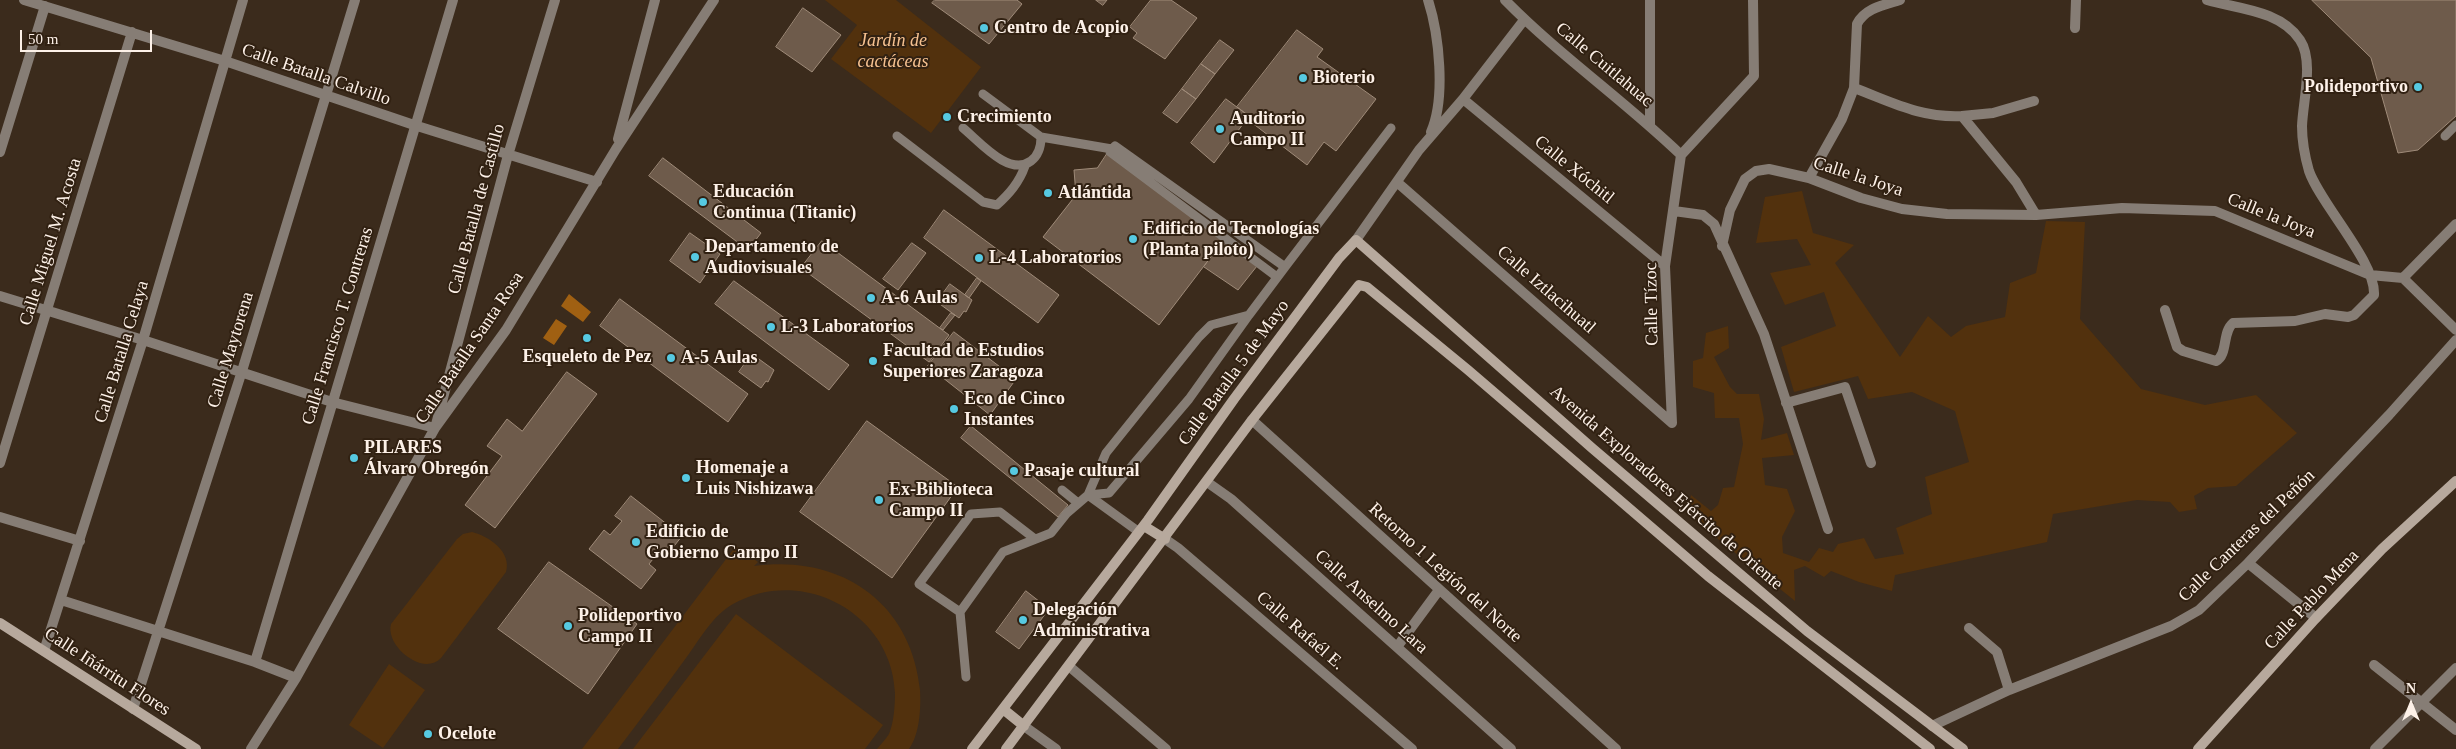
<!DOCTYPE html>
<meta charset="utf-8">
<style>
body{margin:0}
#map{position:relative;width:2456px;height:749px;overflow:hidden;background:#3b2b1c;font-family:Georgia,serif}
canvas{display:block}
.north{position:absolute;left:2386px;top:679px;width:50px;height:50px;-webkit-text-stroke:4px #312112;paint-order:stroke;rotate:0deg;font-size:14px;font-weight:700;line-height:20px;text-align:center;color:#fdf1e8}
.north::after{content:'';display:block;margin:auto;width:18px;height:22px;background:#fdf1e8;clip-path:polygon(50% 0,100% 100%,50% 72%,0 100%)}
.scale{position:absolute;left:20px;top:30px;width:132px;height:22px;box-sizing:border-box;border:2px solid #fdf1e8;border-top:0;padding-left:6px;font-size:15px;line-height:18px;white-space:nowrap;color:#fdf1e8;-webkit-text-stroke:4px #312112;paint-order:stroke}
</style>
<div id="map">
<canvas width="2456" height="749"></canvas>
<div class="north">N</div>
<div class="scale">50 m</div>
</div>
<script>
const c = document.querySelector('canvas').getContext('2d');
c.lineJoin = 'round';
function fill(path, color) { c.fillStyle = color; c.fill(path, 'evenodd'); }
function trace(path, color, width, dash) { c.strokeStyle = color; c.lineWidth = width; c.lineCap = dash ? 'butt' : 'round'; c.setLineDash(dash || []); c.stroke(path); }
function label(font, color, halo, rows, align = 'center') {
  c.font = font + ' Georgia,serif'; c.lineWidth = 4; c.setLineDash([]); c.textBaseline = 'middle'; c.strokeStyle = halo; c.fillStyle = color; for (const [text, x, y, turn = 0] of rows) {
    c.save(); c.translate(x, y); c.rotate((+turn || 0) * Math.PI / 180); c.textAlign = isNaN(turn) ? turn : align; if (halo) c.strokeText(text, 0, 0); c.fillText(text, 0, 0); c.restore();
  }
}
fill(new Path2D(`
 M 825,0 L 896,0 L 981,67 L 931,133 L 831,59 L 857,25 Z
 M 1802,191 L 1813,233 L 1854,245 L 1835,263 L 1900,357 L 1928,316 L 1951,337 L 1966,326 L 2005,317 L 2010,283 L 2036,273 L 2046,221 L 2085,222 L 2080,319 L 2141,389 L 2205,405 L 2256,395 L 2297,433 L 2236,486 L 2208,488 L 2194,496 L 2197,509 L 2179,512 L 2170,502 L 2137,500 L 2053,514 L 2047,542 L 1895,575 L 1892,591 L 1859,582 L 1831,571 L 1824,577 L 1805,566 L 1794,570 L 1795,601 L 1687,514 L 1691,495 L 1711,511 L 1718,505 L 1723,488 L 1734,487 L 1743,444 L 1739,418 L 1715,418 L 1714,393 L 1693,387 L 1693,361 L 1703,358 L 1706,333 L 1728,326 L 1729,348 L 1714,357 L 1730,387 L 1737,394 L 1759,394 L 1764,419 L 1761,440 L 1787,433 L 1794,455 L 1762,458 L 1765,485 L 1787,489 L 1795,511 L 1782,537 L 1783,553 L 1809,562 L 1819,548 L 1833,552 L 1838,544 L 1864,538 L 1875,559 L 1904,554 L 1896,528 L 1932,514 L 1925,477 L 1969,462 L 1955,411 L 1912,392 L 1868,399 L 1858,376 L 1794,392 L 1781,347 L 1836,326 L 1824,292 L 1785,305 L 1770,273 L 1811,265 L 1797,239 L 1756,243 L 1765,197 Z
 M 472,532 C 489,536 512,552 506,572 L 441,658 C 423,677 385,646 391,624 L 457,539 L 463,534 Z
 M 736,546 L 758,562 L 754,566 C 839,554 911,601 920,690 C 921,707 920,734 909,749 L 877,749 C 881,744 886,739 889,734 C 894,722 895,705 895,693 C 892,613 802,565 733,604 C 713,615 700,639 686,658 C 664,688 641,719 618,749 L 582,749 Z
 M 736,614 L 883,725 L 865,749 L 633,749 Z
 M 389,664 L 425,690 L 383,748 L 349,725 Z`), '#52310d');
fill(new Path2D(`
 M 569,294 L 591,312 L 583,322 L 561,306 Z
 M 556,319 L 567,326 L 554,345 L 543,338 Z`), '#a06012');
const building = new Path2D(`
 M 935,0 L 1017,0 L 1022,4 L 989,44 L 932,3 Z
 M 1096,0 L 1107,0 L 1103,5 Z
 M 1151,0 L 1171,0 L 1197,18 L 1165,59 L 1133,38 L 1137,33 L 1130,27 Z
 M 2312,0 L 2456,0 L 2456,116 L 2418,150 L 2398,153 L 2371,58 Z
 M 803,8 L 841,35 L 812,72 L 776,47 Z
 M 1297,30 L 1323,49 L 1317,57 L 1376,99 L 1336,151 L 1324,142 L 1307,165 L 1247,119 L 1249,116 L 1237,107 Z
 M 1220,40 L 1234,50 L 1215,74 L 1201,64 Z
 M 1201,64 L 1215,74 L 1196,99 L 1182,89 Z
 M 1182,89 L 1196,99 L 1177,123 L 1163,113 Z
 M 1226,99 L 1249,116 L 1214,163 L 1191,143 Z
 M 1107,154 L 1223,241 L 1159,325 L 1043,237 L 1076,195 L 1074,170 L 1097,168 Z
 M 663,158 L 761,233 L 748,250 L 649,176 Z
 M 944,210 L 1059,295 L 1038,323 L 924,238 Z
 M 690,233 L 720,254 L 700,283 L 670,261 Z
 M 822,241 L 949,335 L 929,362 L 801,268 Z
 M 1223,241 L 1257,266 L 1238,290 L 1204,267 Z
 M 912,243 L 926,253 L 898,290 L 883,279 Z
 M 977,278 L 981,281 L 969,298 L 965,295 Z
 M 734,281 L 849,365 L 829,390 L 715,304 Z
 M 950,284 L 972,300 L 966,312 L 964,311 L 959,318 L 937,302 Z
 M 620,299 L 748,394 L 728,422 L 600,326 Z
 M 951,313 L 955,315 L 943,330 L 940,328 Z
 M 954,332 L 1016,379 L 990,415 L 928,366 Z
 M 752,354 L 774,370 L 768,382 L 766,381 L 761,388 L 739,372 Z
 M 567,372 L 597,394 L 495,528 L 465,505 L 502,456 L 487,446 L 507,419 L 522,431 Z
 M 867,421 L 958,487 L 892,578 L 800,512 Z
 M 971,426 L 1068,505 L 1058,517 L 961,438 Z
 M 631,496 L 682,536 L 671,550 L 660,550 L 649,564 L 656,570 L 641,589 L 589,549 L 604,530 L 610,535 L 622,521 L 615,516 Z
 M 549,562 L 637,624 L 588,694 L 498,629 Z
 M 1026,591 L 1049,609 L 1019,649 L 996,632 Z`);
fill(building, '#6e5b4b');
trace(building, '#9f8b79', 1);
trace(new Path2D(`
 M 983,94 L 1041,137 L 1112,149
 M 963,128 C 980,142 1009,177 1031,161 C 1039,155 1041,147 1041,137
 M 897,136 L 983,202 L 997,205 C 1009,194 1019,183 1025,166
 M 2445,136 L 2456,125
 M 1285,267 L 1391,128
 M 1249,315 L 1189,399 L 1109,493 L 1088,495 L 1106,453 L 1199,337 L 1211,325 Z
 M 1249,315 L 1285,267 L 1115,146 L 1110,152 L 1277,277
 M 1062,490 L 1078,503
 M 960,612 L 919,584 L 971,514 L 1000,512 L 1035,539
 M 966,677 L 960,612 L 1003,552 L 1051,533 L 1067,513 L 1088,495 L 1139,532`), '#867d75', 9);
trace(new Path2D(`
 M 24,0 L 225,61 L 414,125 L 597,182
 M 1428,0 C 1439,34 1446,98 1431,132
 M 1505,0 C 1560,56 1625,101 1681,155
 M 2075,28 L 2076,0
 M 1854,88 C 1892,102 1920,118 1962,116 L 2016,182 L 2036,215
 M 1463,99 L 1665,266
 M 1962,116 L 1993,113 L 2034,101
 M 1650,125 L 1650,0
 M 618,139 L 655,0
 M 0,152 L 45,6
 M 1681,155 L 1754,76 L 1753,0
 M 1809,178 L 1842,119 L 1854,88 L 1857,24 C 1865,8 1884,5 1900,0
 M 1398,183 L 1672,423
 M 1674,211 L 1703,215 L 1714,224 L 1764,334 L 1828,529
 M 1356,240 L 1419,150 L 1463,99 L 1524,20
 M 1722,246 L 1730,210 L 1745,179 L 1756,171 L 1769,169 L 1809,178 L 1861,198 L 1902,209 L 1947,214 L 2036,215 L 2122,208 L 2215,211 L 2370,275 L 2403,278 L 2456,330
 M 2403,278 L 2456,224
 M 0,296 L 143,340 L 332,402 L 435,428 L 508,155 L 555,0
 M 2165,310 L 2177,347 L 2183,351 L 2216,361 C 2228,355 2222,332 2233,323 L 2295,321 L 2325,314 L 2348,317 L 2354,315 L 2374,295 C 2376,262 2321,205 2309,171 C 2305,157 2302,140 2302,126 C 2303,101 2314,61 2300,40 C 2280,10 2238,9 2207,0
 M 1786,403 L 1845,387 L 1871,463
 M 1252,420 L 1616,749
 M 1672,423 L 1665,266 L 1681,155
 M 0,463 L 132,32
 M 1207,482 L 1231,499 L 1511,749
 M 0,517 L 80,541
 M 1165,539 L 1178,548 L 1412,749
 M 2248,563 L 2316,618
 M 61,600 L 255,662 L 296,678
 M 1969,628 L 1997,652 L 2009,690
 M 1397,647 L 1439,590
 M 44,651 L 143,340 L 243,0
 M 255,662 L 453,0
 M 2374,665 L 2456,730
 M 1070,667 L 1166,749
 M 133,709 L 242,371 L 355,0
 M 1024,726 L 1056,749
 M 1932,726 L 2009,690 L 2171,626 L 2199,610 L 2248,563 L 2389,415 L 2456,340
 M 251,749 L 296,678 L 435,428 L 506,330 L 616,149 L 714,0
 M 2375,749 L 2456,668`), '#867d75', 10);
trace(new Path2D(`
 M 1144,526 L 1165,539
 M 0,623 L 196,749
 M 1003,709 L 1024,726
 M 972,749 L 1148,520 L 1234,399 L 1339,258 L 1356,240 L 1592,448 L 1807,631 L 1963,749
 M 1006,749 L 1252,420 L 1359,285 L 1367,287 L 1468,370 L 1708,576 L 1930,749
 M 2198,749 L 2316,618 L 2382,549 L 2456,481`), '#b7a99d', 10);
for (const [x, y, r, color] of [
 [984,28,5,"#56c9e1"],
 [1303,78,5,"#56c9e1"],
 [2418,87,5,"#56c9e1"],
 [947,117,5,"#56c9e1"],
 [1220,129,5,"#56c9e1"],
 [1048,193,5,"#56c9e1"],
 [703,202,5,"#56c9e1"],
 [1133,239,5,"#56c9e1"],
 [695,257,5,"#56c9e1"],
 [979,258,5,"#56c9e1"],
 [871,298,5,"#56c9e1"],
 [771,327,5,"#56c9e1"],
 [587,338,5,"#56c9e1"],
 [671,358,5,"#56c9e1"],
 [873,361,5,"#56c9e1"],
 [954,409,5,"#56c9e1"],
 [354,458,5,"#56c9e1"],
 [1014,471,5,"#56c9e1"],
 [686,478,5,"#56c9e1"],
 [879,500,5,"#56c9e1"],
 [636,542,5,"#56c9e1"],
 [1023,620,5,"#56c9e1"],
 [568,626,5,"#56c9e1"],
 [428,734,5,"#56c9e1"]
]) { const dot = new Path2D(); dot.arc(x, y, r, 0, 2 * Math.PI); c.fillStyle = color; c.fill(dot); trace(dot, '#312112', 2); }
label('bold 18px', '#fdf1e8', '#312112', [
 ["Centro de Acopio",994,28],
 ["Bioterio",1313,78],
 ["Polideportivo",2408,87,"right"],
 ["Crecimiento",957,117],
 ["Auditorio",1230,119],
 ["Campo II",1230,140],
 ["Educación",713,192],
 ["Continua (Titanic)",713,213],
 ["Atlántida",1058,193],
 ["Edificio de Tecnologías",1143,229],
 ["(Planta piloto)",1143,250],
 ["Departamento de",705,247],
 ["Audiovisuales",705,268],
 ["L-4 Laboratorios",989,258],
 ["A-6 Aulas",881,298],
 ["L-3 Laboratorios",781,327],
 ["Facultad de Estudios",883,351],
 ["Superiores Zaragoza",883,372],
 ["Esqueleto de Pez",587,357,"center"],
 ["A-5 Aulas",681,358],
 ["Eco de Cinco",964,399],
 ["Instantes",964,420],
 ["PILARES",364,448],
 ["Álvaro Obregón",364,469],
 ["Homenaje a",696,468],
 ["Luis Nishizawa",696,489],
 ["Pasaje cultural",1024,471],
 ["Ex-Biblioteca",889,490],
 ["Campo II",889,511],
 ["Edificio de",646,532],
 ["Gobierno Campo II",646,553],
 ["Delegación",1033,610],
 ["Administrativa",1033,631],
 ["Polideportivo",578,616],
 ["Campo II",578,637],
 ["Ocelote",438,734]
], 'left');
label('italic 18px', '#f6c190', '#312112', [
 ["Jardín de",893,41],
 ["cactáceas",893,62]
]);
label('18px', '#fdf1e8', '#312112', [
 ["Calle Cuitlahuac",1604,65,40],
 ["Calle Batalla Calvillo",316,75,19],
 ["Calle Xóchitl",1574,170,39],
 ["Calle la Joya",1858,177,18],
 ["Calle Batalla de Castillo",477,209,-75],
 ["Calle la Joya",2271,216,22],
 ["Calle Miguel M. Acosta",51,242,-73],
 ["Calle Iztlacihuatl",1546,290,41],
 ["Calle Tízoc",1652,304,-91],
 ["Calle Francisco T. Contreras",338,326,-73],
 ["Calle Batalla Santa Rosa",470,348,-56],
 ["Calle Maytorena",231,350,-73],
 ["Calle Batalla Celaya",122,352,-73],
 ["Calle Batalla 5 de Mayo",1234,373,-54],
 ["Avenida Exploradores Ejército de Oriente",1666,488,41],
 ["Calle Canteras del Peñón",2247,536,-44],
 ["Retorno 1 Legión del Norte",1445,573,42],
 ["Calle Pablo Mena",2312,600,-47],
 ["Calle Anselmo Lara",1371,602,42],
 ["Calle Rafaél E.",1300,631,41],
 ["Calle Iñárritu Flores",107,672,33]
]);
</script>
